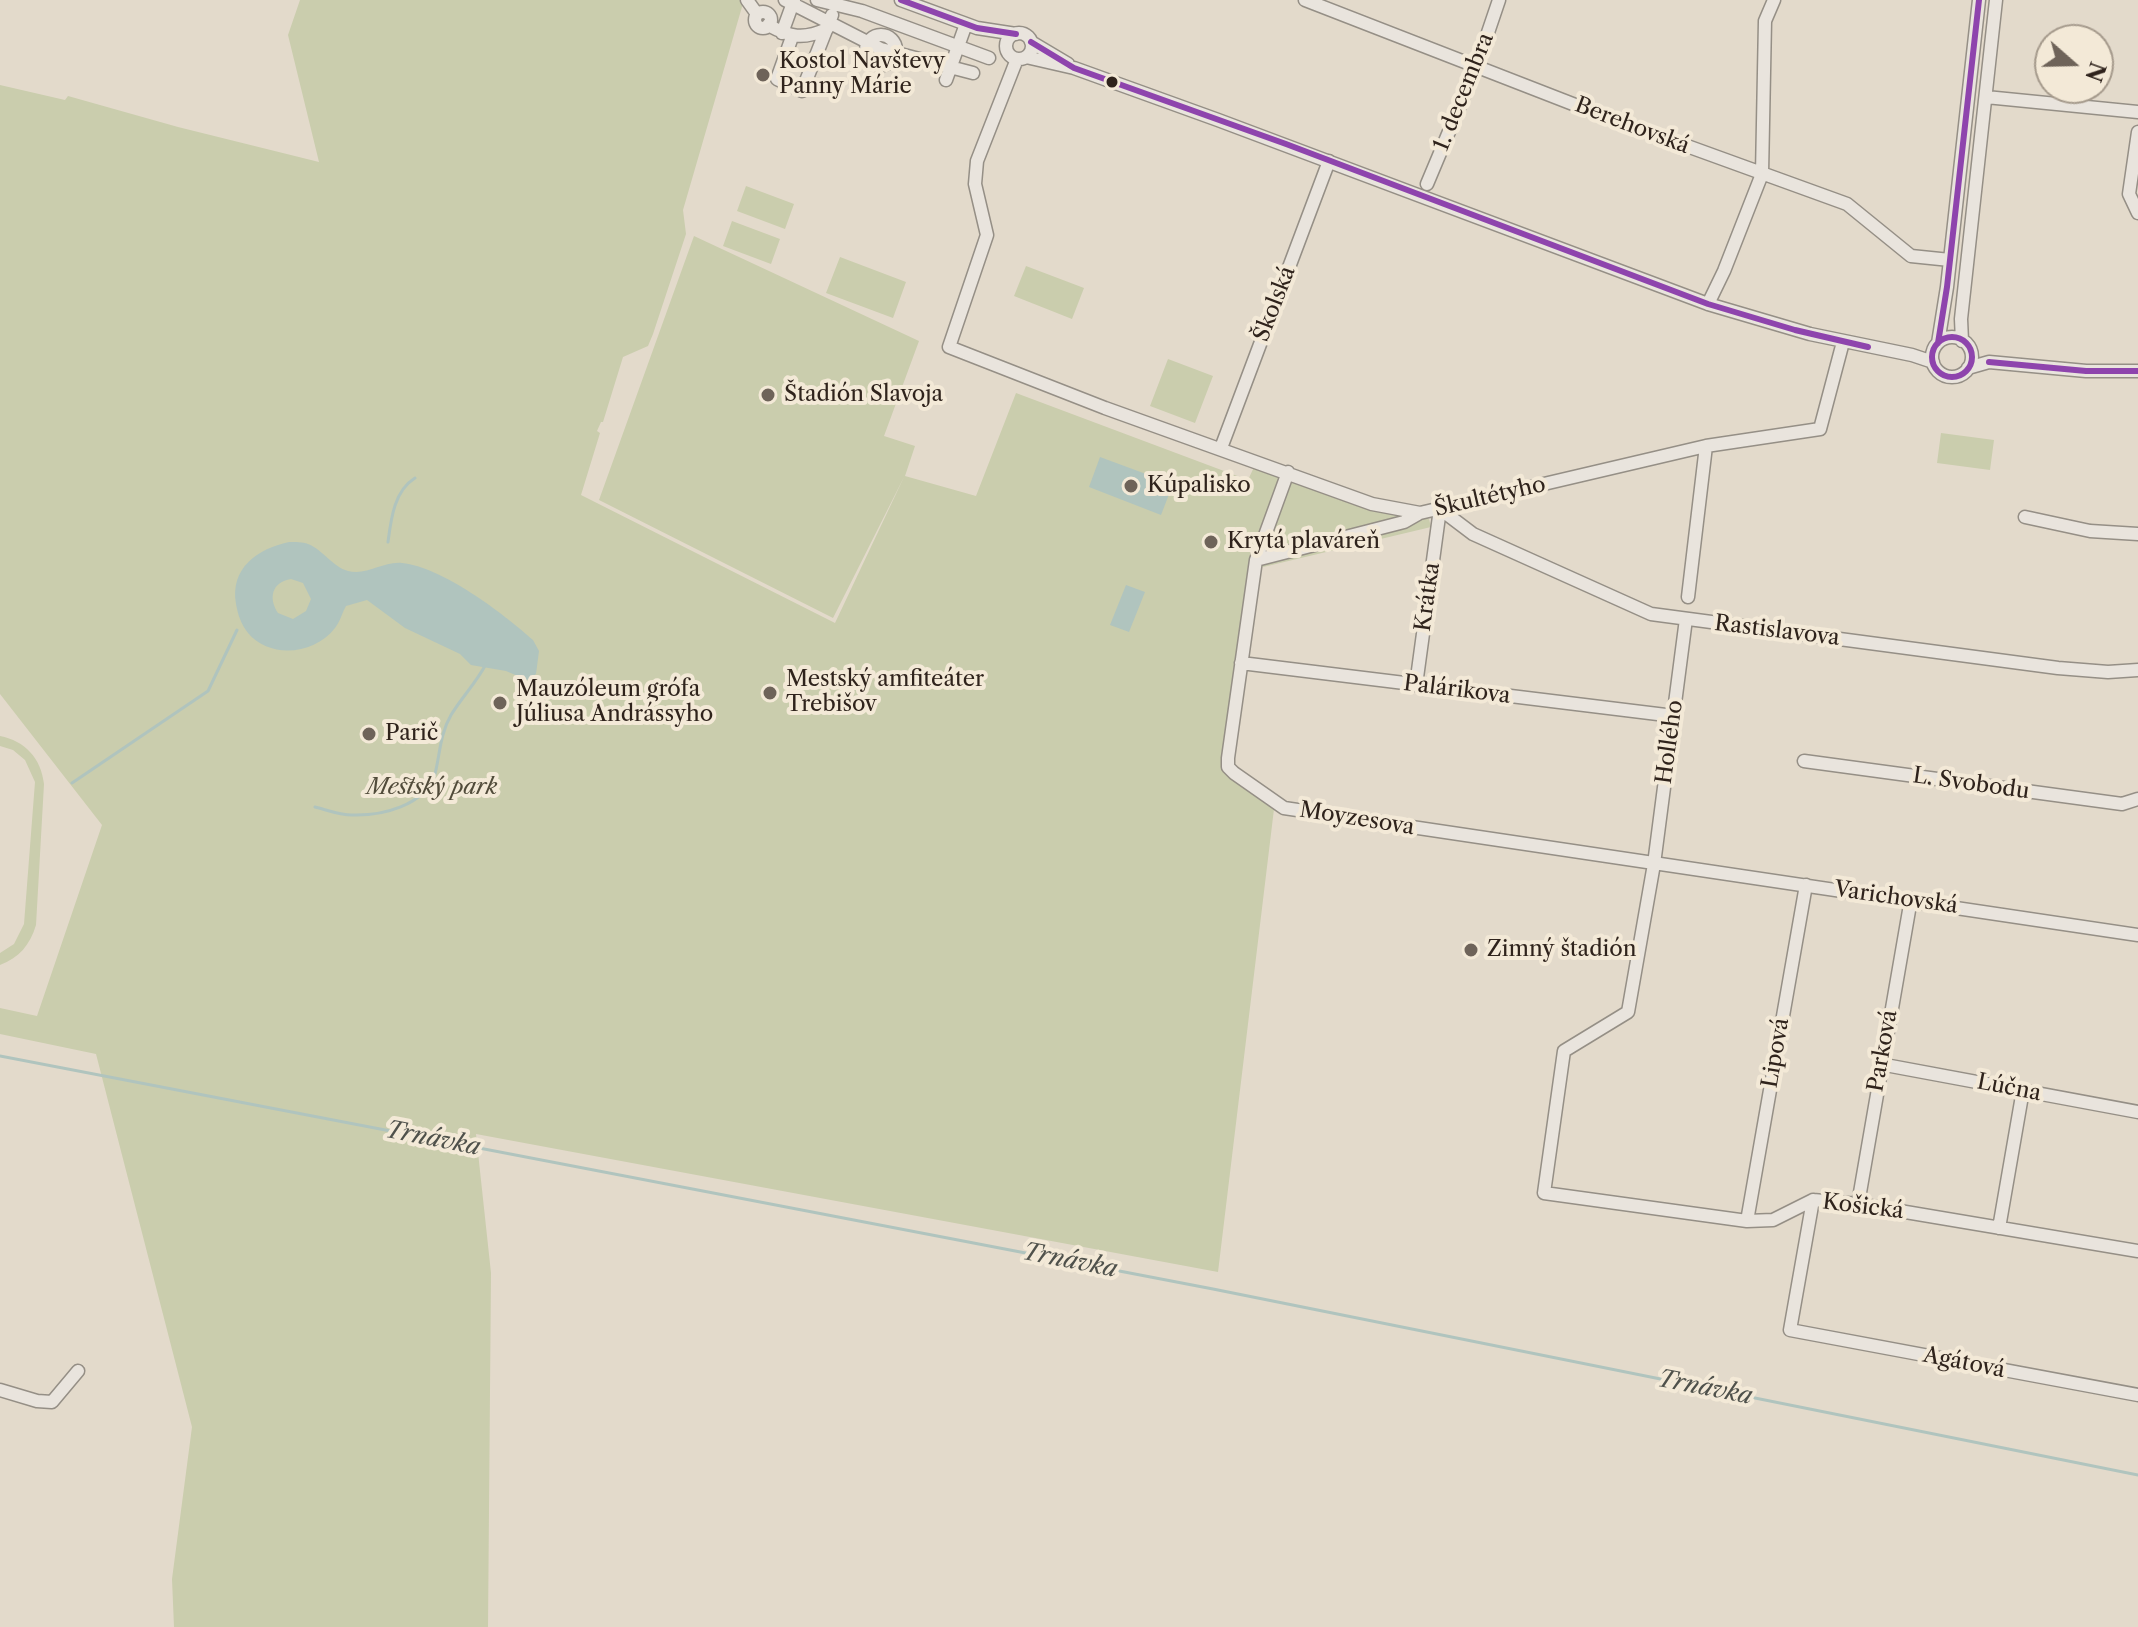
<!DOCTYPE html>
<meta charset="utf-8">
<style>
body{margin:0}
#map{position:relative;width:2138px;height:1627px;overflow:hidden;background:#e3dacb;font-family:"Libre Caslon Text",serif}
canvas{display:block}
.north{position:absolute;left:2034px;top:24px;width:80px;height:80px;box-sizing:border-box;background:#f3e9d7;border:2px solid #a59a8c;border-radius:50%;rotate:110deg;font-size:22px;font-weight:700;line-height:32px;text-align:center;color:#2f231c}
.north::after{content:'';display:block;margin:auto;width:28px;height:36px;background:#6e6359;clip-path:polygon(50% 0,100% 100%,50% 72%,0 100%)}
</style>
<div id="map">
<canvas width="2138" height="1627"></canvas>
<div class="north">N</div>
</div>
<script>
const c = document.querySelector('canvas').getContext('2d');
c.lineJoin = 'round';
function fill(path, color) { c.fillStyle = color; c.fill(path, 'evenodd'); }
function trace(path, color, width, dash) { c.strokeStyle = color; c.lineWidth = width; c.lineCap = dash ? 'butt' : 'round'; c.setLineDash(dash || []); c.stroke(path); }
function label(font, color, halo, rows, align = 'center') {
  c.font = font + ' "Libre Caslon Text",serif'; c.lineWidth = 8; c.setLineDash([]); c.textBaseline = 'middle'; c.strokeStyle = halo; c.fillStyle = color; for (const [text, x, y, turn = 0] of rows) {
    c.save(); c.translate(x, y); c.rotate((+turn || 0) * Math.PI / 180); c.textAlign = isNaN(turn) ? turn : align; if (halo) c.strokeText(text, 0, 0); c.fillText(text, 0, 0); c.restore();
  }
}
fill(new Path2D(`
 M 300,0 L 744,0 L 683,210 L 686,234 L 653,334 L 648,346 L 623,357 L 603,422 L 601,422 L 597,431 L 600,433 L 581,495 L 835,623 L 904,477 L 833,618 L 599,500 L 694,236 L 919,341 L 884,436 L 915,446 L 905,476 L 976,496 L 1016,393 L 1248,480 L 1254,467 C 1291,481 1329,497 1367,509 C 1385,515 1416,513 1429,519 L 1431,527 L 1259,568 L 1248,567 L 1222,759 L 1230,777 L 1274,809 L 1218,1272 L 476,1134 L 491,1273 L 488,1627 L 174,1627 L 172,1579 L 192,1427 L 96,1054 L 0,1034 L 0,1008 L 37,1016 L 102,825 L 0,694 L 0,85 L 65,100 L 68,96 L 178,127 L 319,162 L 288,35 Z
 M 746,186 L 794,204 L 785,229 L 737,211 Z
 M 732,221 L 780,239 L 771,264 L 723,246 Z
 M 840,257 L 906,282 L 893,318 L 826,293 Z
 M 1026,266 L 1084,288 L 1072,319 L 1014,296 Z
 M 1168,359 L 1213,376 L 1195,423 L 1150,406 Z
 M 1941,433 L 1994,440 L 1990,470 L 1937,463 Z
 M 0,736 C 25,741 41,758 44,784 L 36,925 C 30,945 19,958 0,965 L 0,953 L 14,944 L 24,924 L 35,782 L 25,760 L 13,750 L 0,746 Z`), '#cacdad');
fill(new Path2D(`
 M 1100,457 L 1173,484 L 1161,515 L 1089,487 Z
 M 289,542 C 295,542 303,542 308,544 C 322,549 333,567 348,571 C 367,576 383,561 402,563 C 442,567 503,613 533,640 L 539,651 L 536,674 L 527,680 L 506,671 L 471,665 L 460,654 L 405,628 L 367,600 L 346,606 C 342,613 340,622 335,628 C 314,655 270,659 248,633 C 241,624 238,615 236,604 C 230,568 257,549 289,542 ZM 291,579 L 303,583 L 311,599 L 306,611 L 293,619 L 278,613 C 268,598 272,582 291,579 Z
 M 1126,585 L 1145,592 L 1129,632 L 1110,625 Z`), '#b0c4be');
trace(new Path2D(`
 M 388,542 C 391,519 394,491 415,478
 M 72,783 L 208,691 L 237,630
 M 315,807 C 327,810 340,815 352,815 C 381,816 425,806 435,774 C 440,754 440,734 451,715 C 462,697 476,683 486,664
 M 0,1056 L 1213,1289 L 2138,1475`), '#b0c4be', 3);
const minor = new Path2D(`
 M 747,0 L 757,14
 M 785,0 L 881,49 L 973,73
 M 817,0 L 862,11 L 989,58
 M 901,0 L 977,28 L 1016,34
 M 1305,0 L 1596,113 L 1847,204 L 1911,256 L 1950,260
 M755 20a8 8 0 1 1 16 0a8 8 0 1 1-16 0Z
 M 768,25 C 790,37 803,40 827,29
 M 782,33 L 794,0
 M1006 46a13 13 0 1 1 26 0a13 13 0 1 1-26 0Z
 M866 50a15 15 0 1 1 30 0a15 15 0 1 1-30 0Z
 M 792,37 L 777,79 L 802,91 L 832,15
 M 1031,42 L 1068,64
 M 1026,57 L 1074,68 L 1218,120 L 1708,304 L 1810,334 L 1912,355 L 1933,362
 M 1017,59 L 977,161 L 975,184 L 987,235 L 949,347 L 1105,408 L 1372,504 L 1420,513 L 1706,446 L 1820,429 L 1843,342
 M 946,80 L 966,24
 M 1986,97 L 2138,112
 M 2138,132 L 2129,194 L 2138,213
 M 1427,184 L 1477,65 L 1499,0
 M 1708,304 L 1724,271 L 1762,174 L 1765,21 L 1774,0
 M1932 357a20 20 0 1 1 40 0a20 20 0 1 1-40 0Z
 M 1962,341 L 1961,319 L 1996,0
 M 1938,343 L 1947,287 L 1979,0
 M 1968,368 L 1989,362 L 2086,371 L 2138,371
 M 1221,448 L 1329,161
 M 1288,472 L 1256,560 L 1228,758 L 1228,767 L 1234,773 L 1284,808 L 2138,935
 M 1440,509 L 1473,534 L 1651,614 L 2058,668 L 2108,672 L 2138,670
 M 2025,517 L 2090,531 L 2138,534
 M 1256,560 L 1404,522 L 1418,514
 M 1688,597 L 1706,446
 M 1686,619 L 1654,864 L 1628,1012 L 1564,1051 L 1544,1193 L 1747,1221 L 1773,1220 L 1813,1200 L 1858,1204 L 2138,1251
 M 1241,663 L 1674,716
 M 1416,685 L 1440,509
 M 1804,761 L 2122,804 L 2138,799
 M 1880,1064 L 2138,1112
 M 1813,1200 L 1790,1330 L 2138,1395
 M 1858,1204 L 1911,899
 M 1747,1221 L 1806,885
 M 1999,1228 L 2023,1090
 M 0,1390 L 37,1401 L 52,1402 L 78,1371`);
trace(minor, '#958f86', 15);
trace(minor, '#e9e4dd', 12);
trace(new Path2D(`
 M 901,0 L 977,28 L 1016,34
 M 1031,42 L 1074,68 L 1286,144 L 1708,304 L 1795,330 L 1868,347
 M1932 357a20 20 0 1 1 40 0a20 20 0 1 1-40 0Z
 M 1938,343 L 1947,287 L 1979,0
 M 1989,362 L 2086,371 L 2138,371`), '#8e44ad', 6);
for (const [x, y, r, color] of [
 [763,75,8,"#6e6359"],
 [1112,82,7,"#2f231c"],
 [768,395,8,"#6e6359"],
 [1131,486,8,"#6e6359"],
 [1211,542,8,"#6e6359"],
 [770,693,8,"#6e6359"],
 [500,703,8,"#6e6359"],
 [369,734,8,"#6e6359"],
 [1471,950,8,"#6e6359"]
]) { const dot = new Path2D(); dot.arc(x, y, r, 0, 2 * Math.PI); c.fillStyle = color; c.fill(dot); trace(dot, '#f3e9d7', 3); }
label('22px', '#2f231c', '#f3e9d7', [
 ["Kostol Navštevy",779,62],
 ["Panny Márie",779,87],
 ["Štadión Slavoja",784,395],
 ["Kúpalisko",1147,486],
 ["Krytá plaváreň",1227,542],
 ["Mestský amfiteáter",786,680],
 ["Trebišov",786,705],
 ["Mauzóleum grófa",516,690],
 ["Júliusa Andrássyho",516,715],
 ["Parič",385,734],
 ["Zimný štadión",1487,950]
], 'left');
label('22px', '#2f231c', '#f3e9d7', [
 ["1. decembra",1464,92,-68],
 ["Berehovská",1632,126,21],
 ["Školská",1275,304,-69],
 ["Škultétyho",1490,497,-13],
 ["Krátka",1428,597,-82],
 ["Rastislavova",1777,631,7],
 ["Palárikova",1457,690,7],
 ["Hollého",1670,742,-82],
 ["L. Svobodu",1971,784,8],
 ["Moyzesova",1357,819,9],
 ["Varichovská",1896,898,8],
 ["Parková",1883,1051,-80],
 ["Lipová",1776,1053,-80],
 ["Lúčna",2009,1088,11],
 ["Košická",1863,1207,7],
 ["Agátová",1964,1363,11]
]);
label('italic 22px', '#514b3a', '#f3e9d7', [
 ["Mestský park",432,788]
]);
label('italic 24px', '#4f514b', '#f3e9d7', [
 ["Trnávka",433,1139,11],
 ["Trnávka",1070,1261,11],
 ["Trnávka",1705,1388,11]
]);
</script>
